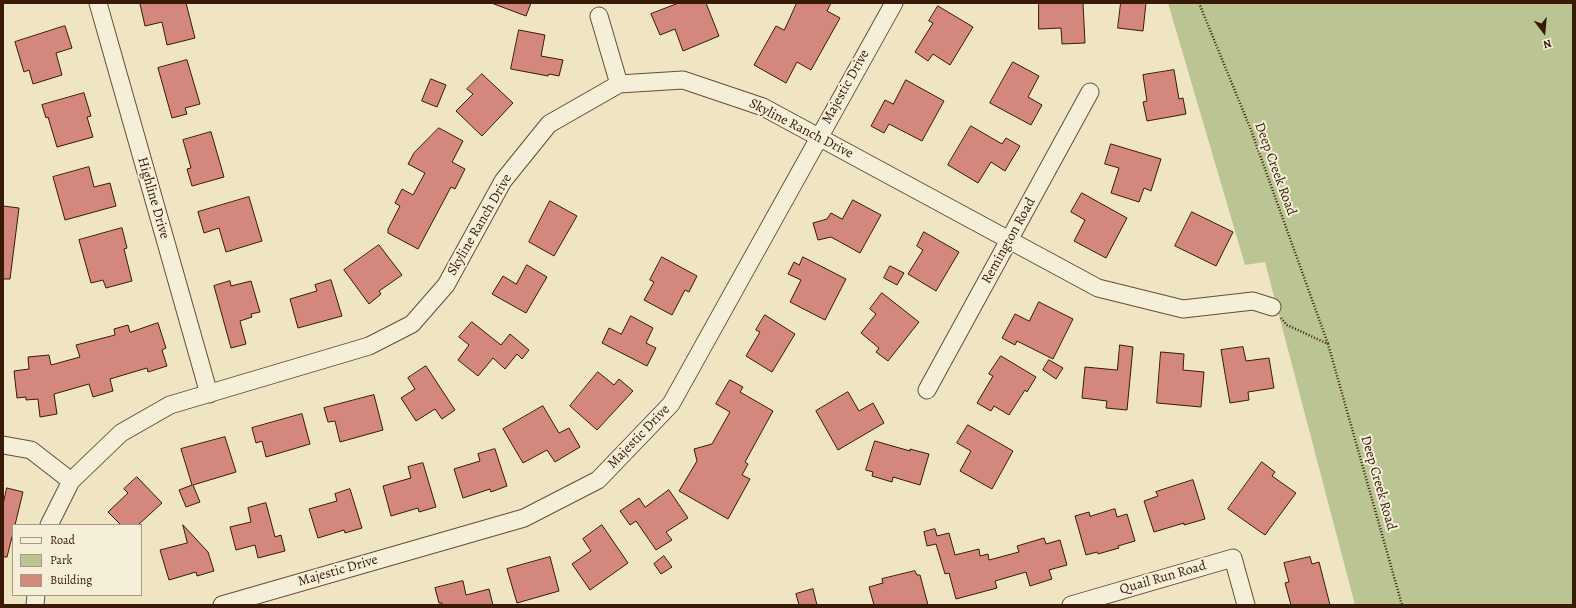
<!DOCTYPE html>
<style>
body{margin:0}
#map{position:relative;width:1576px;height:608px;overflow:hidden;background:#f0e5c3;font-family:Alegreya,serif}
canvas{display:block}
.frame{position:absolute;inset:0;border:4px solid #381a06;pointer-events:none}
.legend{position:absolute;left:12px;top:524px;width:130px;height:72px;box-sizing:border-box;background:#f5eed8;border:1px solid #a99984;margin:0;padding:5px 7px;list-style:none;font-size:12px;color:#381a06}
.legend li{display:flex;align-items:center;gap:8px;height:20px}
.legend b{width:20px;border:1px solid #a99984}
.north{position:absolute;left:1524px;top:12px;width:40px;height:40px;-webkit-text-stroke:3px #f5eed8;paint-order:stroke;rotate:164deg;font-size:11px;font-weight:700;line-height:16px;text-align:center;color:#381a06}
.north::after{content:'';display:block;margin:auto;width:14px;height:18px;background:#381a06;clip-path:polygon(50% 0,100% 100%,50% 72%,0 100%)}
</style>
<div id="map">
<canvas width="1576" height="608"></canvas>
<div class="frame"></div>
<ul class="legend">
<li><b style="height:5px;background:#f5eed8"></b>Road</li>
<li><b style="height:11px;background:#bbc493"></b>Park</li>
<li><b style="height:11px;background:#d4877c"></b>Building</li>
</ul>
<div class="north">N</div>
</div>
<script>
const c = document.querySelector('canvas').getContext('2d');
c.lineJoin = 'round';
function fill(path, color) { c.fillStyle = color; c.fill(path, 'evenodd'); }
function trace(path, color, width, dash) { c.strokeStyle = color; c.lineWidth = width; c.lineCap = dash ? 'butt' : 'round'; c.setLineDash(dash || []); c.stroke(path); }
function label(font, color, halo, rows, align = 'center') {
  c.font = font + ' Alegreya,serif'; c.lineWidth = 4; c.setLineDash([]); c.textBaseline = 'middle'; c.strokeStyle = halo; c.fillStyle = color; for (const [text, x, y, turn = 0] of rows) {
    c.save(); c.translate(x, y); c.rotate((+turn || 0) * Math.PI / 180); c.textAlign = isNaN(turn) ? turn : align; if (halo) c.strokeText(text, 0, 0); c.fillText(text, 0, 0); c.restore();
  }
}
fill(new Path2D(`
 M 1168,3 L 1573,3 L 1573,605 L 1355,605 L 1265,262 L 1245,265 Z`), '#bbc493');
const building = new Path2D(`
 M 146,3 L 186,3 L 195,38 L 167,45 L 162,22 L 145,26 L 140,4 Z
 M 495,3 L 531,3 L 526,16 L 494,4 Z
 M 679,3 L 706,3 L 719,36 L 683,51 L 675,29 L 660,35 L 651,14 Z
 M 797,3 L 831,3 L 827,11 L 840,18 L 811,70 L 797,62 L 786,83 L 754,65 L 776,26 L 784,30 Z
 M 1039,3 L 1083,3 L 1085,43 L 1062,44 L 1061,28 L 1039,29 Z
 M 1121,3 L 1146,3 L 1143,31 L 1118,28 Z
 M 938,6 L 973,27 L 950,65 L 933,54 L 928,61 L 915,52 L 933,23 L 929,21 Z
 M 65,26 L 72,48 L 56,53 L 62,75 L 33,84 L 29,70 L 24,72 L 15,42 Z
 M 519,30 L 545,35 L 541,56 L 563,60 L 559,76 L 549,74 L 548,76 L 511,69 Z
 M 187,60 L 200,104 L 185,108 L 187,114 L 172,118 L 158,68 Z
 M 1013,62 L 1039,76 L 1028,97 L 1042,105 L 1031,125 L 990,103 Z
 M 1174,70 L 1179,99 L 1183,98 L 1186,114 L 1147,121 L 1143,102 L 1147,101 L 1143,75 Z
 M 482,74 L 513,103 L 482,136 L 456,111 L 473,94 L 467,89 Z
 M 431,79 L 446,85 L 437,107 L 422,101 Z
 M 906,80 L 944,101 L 922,141 L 889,124 L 884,133 L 871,126 L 885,100 L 893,104 Z
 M 84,93 L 91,116 L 87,117 L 93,137 L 57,147 L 48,117 L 46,118 L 42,105 Z
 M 971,126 L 1002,144 L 1006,138 L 1020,146 L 1005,171 L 991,162 L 978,183 L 948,165 Z
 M 439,128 L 463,141 L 452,162 L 465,169 L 455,189 L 451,187 L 418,249 L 388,233 L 388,229 L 400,206 L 395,203 L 402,189 L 413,195 L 425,173 L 408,164 L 414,153 Z
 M 211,132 L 224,177 L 192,186 L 187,169 L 191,168 L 183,140 Z
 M 1111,144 L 1161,159 L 1151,191 L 1144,188 L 1139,202 L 1111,193 L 1119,168 L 1105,164 Z
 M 89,167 L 94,187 L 110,183 L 116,206 L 65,220 L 53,177 Z
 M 1082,193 L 1127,218 L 1106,258 L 1074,241 L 1085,220 L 1071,212 Z
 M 249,197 L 262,241 L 226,252 L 219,228 L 204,233 L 198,212 Z
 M 853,200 L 881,215 L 860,253 L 831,237 L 818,240 L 813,223 L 827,219 L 831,213 L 842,219 Z
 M 550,201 L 577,216 L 554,256 L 529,242 Z
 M 3,206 L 19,208 L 10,279 L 3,279 Z
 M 1192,212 L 1233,232 L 1216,266 L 1175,246 Z
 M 122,228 L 127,248 L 124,249 L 132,281 L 106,288 L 103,280 L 91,283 L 79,240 Z
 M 924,232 L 959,252 L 936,291 L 908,274 L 923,250 L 917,246 Z
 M 379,245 L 402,275 L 379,291 L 381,294 L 369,304 L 344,270 Z
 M 662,257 L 697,276 L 689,292 L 685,290 L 672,315 L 644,300 L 654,282 L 650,280 Z
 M 803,257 L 846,279 L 825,320 L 790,302 L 801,280 L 788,274 L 794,262 L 799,265 Z
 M 527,265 L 547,277 L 526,313 L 492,294 L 503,276 L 516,284 Z
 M 890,266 L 904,273 L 897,285 L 884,278 Z
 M 331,280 L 342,316 L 298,328 L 290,299 L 317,291 L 315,285 Z
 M 230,281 L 231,286 L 251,281 L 260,312 L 251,314 L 252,317 L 240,321 L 246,344 L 231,348 L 214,286 Z
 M 882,293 L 919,322 L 888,361 L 876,352 L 879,348 L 861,333 L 876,314 L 870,309 Z
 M 1039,302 L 1073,319 L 1053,359 L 1017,341 L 1015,345 L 1002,338 L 1015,314 L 1029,321 Z
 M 765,315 L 795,334 L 772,372 L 746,356 L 760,332 L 756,330 Z
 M 631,316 L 653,328 L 646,343 L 656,348 L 647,366 L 602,343 L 609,328 L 621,334 Z
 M 472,322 L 501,345 L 510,334 L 529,350 L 522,359 L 517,354 L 505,369 L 493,358 L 478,376 L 458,360 L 469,345 L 459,337 Z
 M 158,323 L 166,348 L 162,350 L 167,366 L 148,372 L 147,368 L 110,379 L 113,391 L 93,397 L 89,384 L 54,394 L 57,414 L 40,417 L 38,399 L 26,400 L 26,397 L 17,398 L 14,371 L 29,369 L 28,357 L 49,355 L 51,365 L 80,357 L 76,345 L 115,335 L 114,329 L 128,325 L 130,332 Z
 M 1120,345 L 1133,347 L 1127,410 L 1106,408 L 1107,401 L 1082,398 L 1085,367 L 1117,370 Z
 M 1243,347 L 1246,361 L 1269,358 L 1274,388 L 1248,392 L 1249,400 L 1230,403 L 1221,350 Z
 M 1161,352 L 1184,354 L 1183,370 L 1204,372 L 1201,407 L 1157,403 Z
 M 1001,356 L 1036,377 L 1027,392 L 1025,390 L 1009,415 L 994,406 L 991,411 L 977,403 L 993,376 L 989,374 Z
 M 1049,360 L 1063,368 L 1056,379 L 1043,370 Z
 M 426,366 L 455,410 L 442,419 L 435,409 L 416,421 L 401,398 L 415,389 L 408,378 Z
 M 598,372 L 614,385 L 619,379 L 633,391 L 597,430 L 570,406 Z
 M 730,380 L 743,387 L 740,392 L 773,411 L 745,462 L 748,464 L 742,475 L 750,479 L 728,519 L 679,491 L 697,461 L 694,449 L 712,444 L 730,412 L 716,404 Z
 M 848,392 L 859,411 L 873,403 L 884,423 L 838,450 L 816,411 Z
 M 374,395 L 383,430 L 340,442 L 335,421 L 328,422 L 324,408 Z
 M 543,406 L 559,433 L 569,428 L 580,447 L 555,462 L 547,450 L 523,463 L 503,429 Z
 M 302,414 L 310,444 L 266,457 L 262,441 L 256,443 L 252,428 Z
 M 968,425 L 1013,451 L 992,489 L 960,471 L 971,451 L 957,443 Z
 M 225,437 L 236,472 L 193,485 L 200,502 L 186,507 L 179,490 L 192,485 L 181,449 Z
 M 875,441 L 910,451 L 910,449 L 929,454 L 920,485 L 893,477 L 892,482 L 872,476 L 873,472 L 866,470 Z
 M 495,449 L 507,486 L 491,492 L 490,489 L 463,498 L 454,469 L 480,461 L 478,454 Z
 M 1262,462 L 1275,472 L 1272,476 L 1296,493 L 1265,535 L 1228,509 Z
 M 423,463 L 436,507 L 419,512 L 418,508 L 391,516 L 383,486 L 411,478 L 408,467 Z
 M 137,477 L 162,503 L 138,525 L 121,525 L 108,512 L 128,493 L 124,489 Z
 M 1193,480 L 1205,519 L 1184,525 L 1184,523 L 1154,532 L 1144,501 L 1158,496 L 1156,492 Z
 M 7,488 L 23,492 L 15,525 L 13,525 L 13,533 L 7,557 L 3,557 L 3,505 Z
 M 350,489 L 362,528 L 345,533 L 344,530 L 318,538 L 309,509 L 337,501 L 335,494 Z
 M 669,490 L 688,518 L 666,532 L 672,540 L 656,550 L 636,521 L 630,525 L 620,511 L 639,498 L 645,507 Z
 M 266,503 L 275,537 L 281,535 L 285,551 L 258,558 L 255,545 L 236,550 L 230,527 L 251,522 L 248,508 Z
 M 1115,509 L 1117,517 L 1127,514 L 1135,541 L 1118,546 L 1119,548 L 1098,554 L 1097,552 L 1086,555 L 1075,516 L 1089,512 L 1090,516 Z
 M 183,525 L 208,552 L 214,571 L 197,576 L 196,572 L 169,580 L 160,550 L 187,543 Z
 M 602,525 L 628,563 L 590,590 L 572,564 L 591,551 L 583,539 Z
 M 935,529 L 937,536 L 949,533 L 955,555 L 979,549 L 980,556 L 988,554 L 989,560 L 1019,552 L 1017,546 L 1044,538 L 1046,544 L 1060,540 L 1067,565 L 1049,570 L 1052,579 L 1030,586 L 1026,572 L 995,581 L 997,588 L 956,599 L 949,573 L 945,574 L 936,544 L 927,546 L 924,532 Z
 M 664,556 L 672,567 L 661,574 L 654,564 Z
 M 550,557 L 559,591 L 517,603 L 507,569 Z
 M 1310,557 L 1312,564 L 1319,562 L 1330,605 L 1291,605 L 1285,583 L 1289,582 L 1284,563 Z
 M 915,571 L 917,575 L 920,575 L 928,605 L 874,605 L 869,587 L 883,583 L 882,579 Z
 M 463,581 L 466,595 L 489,589 L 493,605 L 442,605 L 442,603 L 439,603 L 435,588 Z
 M 813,589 L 817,605 L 799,605 L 796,594 Z`);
fill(building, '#d4877c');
trace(building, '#381a06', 1);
const minor = new Path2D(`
 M 98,3 L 209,394
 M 599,16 L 619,84
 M 927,390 L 1090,92
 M 3,445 L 31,450 L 71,481
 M 49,525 L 71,481 L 121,433 L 170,405 L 369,346 L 412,324 L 446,285 L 503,181 L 549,124 L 619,84 L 683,80 L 763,107 L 1098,288 L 1183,309 L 1253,301 L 1272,307
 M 35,605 L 36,595
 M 222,605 L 524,518 L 598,480 L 671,404 L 894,3
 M 1071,605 L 1233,558 L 1246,605`);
trace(minor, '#664d35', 19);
trace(new Path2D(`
 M 1199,3 L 1251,130 L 1328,344
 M 1281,318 L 1287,325 L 1328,344 L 1402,605`), '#381a06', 2.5, [1, 2]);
trace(minor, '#f5eed8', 17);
label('14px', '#381a06', '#f5eed8', [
 ["Majestic Drive",846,87,-61],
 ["Skyline Ranch Drive",801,129,27],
 ["Deep Creek Road",1275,169,70],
 ["Highline Drive",153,198,74],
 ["Skyline Ranch Drive",480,225,-60],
 ["Remington Road",1009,241,-61],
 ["Majestic Drive",639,437,-46],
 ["Deep Creek Road",1378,483,74],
 ["Majestic Drive",338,571,-16],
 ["Quail Run Road",1163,578,-16]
]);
</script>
